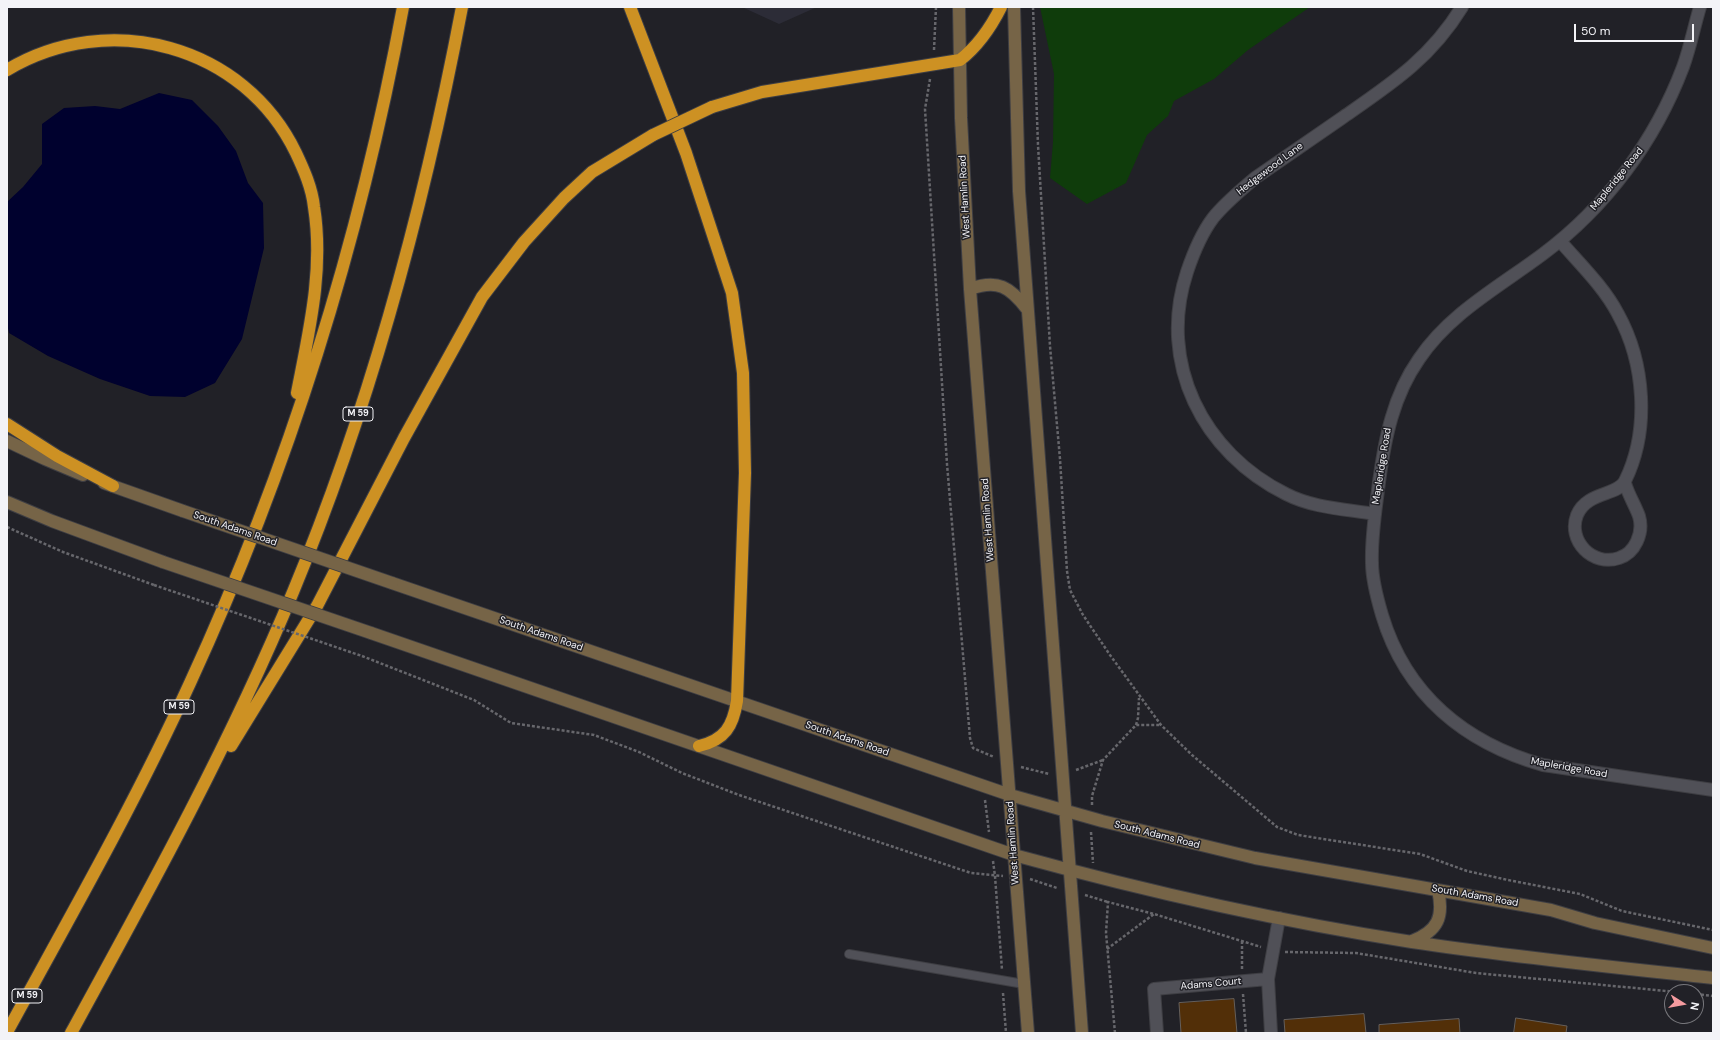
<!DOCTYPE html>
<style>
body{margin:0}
#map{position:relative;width:1720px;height:1040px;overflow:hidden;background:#212127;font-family:"DM Sans",sans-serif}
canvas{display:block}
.frame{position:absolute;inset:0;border:8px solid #f3f3f7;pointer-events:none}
.north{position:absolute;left:1664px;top:984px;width:40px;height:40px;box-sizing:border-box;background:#212127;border:1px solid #75757a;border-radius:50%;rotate:101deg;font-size:11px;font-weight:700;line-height:16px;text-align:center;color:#f3f3f7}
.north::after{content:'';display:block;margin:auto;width:14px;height:18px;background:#f49b9f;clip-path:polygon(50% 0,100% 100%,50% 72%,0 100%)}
.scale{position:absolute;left:1574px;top:24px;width:120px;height:18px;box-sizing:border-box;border:2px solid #f3f3f7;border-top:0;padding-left:5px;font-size:12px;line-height:14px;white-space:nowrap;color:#f3f3f7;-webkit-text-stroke:3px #212127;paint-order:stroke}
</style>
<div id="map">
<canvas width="1720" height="1040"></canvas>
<div class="frame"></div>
<div class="north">N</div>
<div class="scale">50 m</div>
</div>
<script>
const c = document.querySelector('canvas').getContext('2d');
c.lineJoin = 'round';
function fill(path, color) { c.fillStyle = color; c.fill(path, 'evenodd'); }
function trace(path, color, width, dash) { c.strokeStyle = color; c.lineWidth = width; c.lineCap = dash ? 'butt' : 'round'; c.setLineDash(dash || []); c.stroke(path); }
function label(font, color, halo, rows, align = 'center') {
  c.font = font + ' "DM Sans",sans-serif'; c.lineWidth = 3; c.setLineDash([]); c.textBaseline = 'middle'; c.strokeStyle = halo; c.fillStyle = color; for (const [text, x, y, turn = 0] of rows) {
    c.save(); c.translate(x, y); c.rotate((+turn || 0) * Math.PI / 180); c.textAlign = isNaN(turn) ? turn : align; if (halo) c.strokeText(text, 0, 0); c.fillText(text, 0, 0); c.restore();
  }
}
fill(new Path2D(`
 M 742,7 L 817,7 L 779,24 Z`), '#2c2c37');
fill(new Path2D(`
 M 1040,7 L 1310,7 L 1248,50 L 1214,79 L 1174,101 L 1168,116 L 1147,135 L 1126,183 L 1087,204 L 1050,178 L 1053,142 L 1054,74 Z`), '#0f3c0b');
fill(new Path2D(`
 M 159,93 L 192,100 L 218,126 L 236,151 L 248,183 L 263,203 L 264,248 L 242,339 L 215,383 L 185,397 L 150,396 L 100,379 L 48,356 L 9,333 L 7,323 L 7,202 L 23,187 L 42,164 L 42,124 L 64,108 L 95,106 L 120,109 Z`), '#00012e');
const building = new Path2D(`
 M 1234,999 L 1237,1033 L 1181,1033 L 1179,1003 Z
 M 1364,1014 L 1366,1033 L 1285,1033 L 1284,1020 Z
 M 1516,1018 L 1567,1026 L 1566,1033 L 1514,1033 Z
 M 1459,1019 L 1460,1033 L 1379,1033 L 1379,1025 Z`);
fill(building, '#522f08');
trace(building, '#655f5b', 1);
const lane = new Path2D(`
 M 849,954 L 1024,984`);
const street = new Path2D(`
 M 1700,7 C 1694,27 1690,48 1683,67 C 1655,141 1606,207 1543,254 C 1499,287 1450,313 1419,359 C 1393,396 1385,438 1379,482 C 1376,508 1371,536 1372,563 C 1372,580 1377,598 1382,615 C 1406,695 1465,743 1543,765 L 1713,790
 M 1560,241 C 1580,264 1604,287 1618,314 C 1645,363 1650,430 1625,481 C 1618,496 1587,491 1577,515 C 1567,541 1593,567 1619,558 C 1635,553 1644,533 1639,516 C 1635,505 1628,494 1625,483
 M 1375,514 C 1345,509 1313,508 1286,494 C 1203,453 1157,363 1187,272 C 1193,254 1201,234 1213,218 C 1225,203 1240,191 1255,178 C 1284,158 1313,138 1342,118 C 1391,84 1430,59 1462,7
 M 1157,1033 L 1154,989 L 1268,979
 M 1271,1033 L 1268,979 L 1279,918`);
const secondary = new Path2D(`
 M 959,7 L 961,118 L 970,289 L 1028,1033
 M 1014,7 L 1019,191 L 1082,1033
 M 970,289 C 998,279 1010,287 1027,309
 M 7,441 L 45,459 L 83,475
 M 104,483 L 183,511
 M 7,502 L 52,521 L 163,562
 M 392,583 L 1010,795 L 1102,821 L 1255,858 L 1551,910 L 1595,923 L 1713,948
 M 371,633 L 1014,855 C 1145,891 1277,921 1412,942 C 1512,957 1612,967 1713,978
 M 1412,941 C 1438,931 1444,917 1438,890`);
const highway = new Path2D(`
 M 630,7 L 686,153 L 732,293 L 743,373 L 745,473 L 737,701 C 733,726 725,740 699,746
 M 7,70 C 109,9 244,45 296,153 C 304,170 312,188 314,207 C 324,270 309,331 297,393
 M 712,107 L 762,92 L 960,60 C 978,46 991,27 1001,7
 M 7,424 L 57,456 L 113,486
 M 231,746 L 317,606 L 404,438 L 482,297 L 524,242 L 564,198 L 592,172 L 653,135
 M 7,1032 C 70,917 135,803 190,683 C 289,468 360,240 403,7
 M 71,1033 C 150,889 230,744 293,592 C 371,404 424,207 462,7`);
trace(lane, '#3e3e43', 10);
trace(street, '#3e3e43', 14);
trace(secondary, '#3e3e43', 14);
trace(highway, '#3e3e43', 14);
trace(new Path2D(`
 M 1033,7 L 1038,145 L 1050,346 L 1060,459 L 1067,571 L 1070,590 L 1083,615 L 1110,655 L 1161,725 L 1192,755 L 1277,827 L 1298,835 L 1420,854 L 1467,871 L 1508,880 L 1580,894 L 1622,911 L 1713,930
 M 934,50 L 936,7
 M 930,79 L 925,109 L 947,464 L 970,738 L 973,748 L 994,757
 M 7,527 L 63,552 L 154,585
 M 362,656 L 474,700 L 511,723 L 594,735 L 639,752 L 682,773 L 739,795 L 971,873 L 1003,876
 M 1136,725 L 1138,718 L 1139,698
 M 1021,767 L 1049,774
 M 1076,770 L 1103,760
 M 985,800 L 989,832
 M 1092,805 L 1092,796 L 1103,760 L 1136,725 L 1160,725
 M 1091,832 L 1093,863
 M 993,861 L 995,876 L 1002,970
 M 1030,879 L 1057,888
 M 1085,895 L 1108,902
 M 1107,949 L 1154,914
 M 1285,952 L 1356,953 L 1476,973 L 1677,992
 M 1242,969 L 1242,942
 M 1003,993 L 1006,1033
 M 1243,994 L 1246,1033
 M 1696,994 L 1713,996
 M 1115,1033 L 1106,933 L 1108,902 L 1154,914 L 1261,947`), '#67676c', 2.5, [3, 2]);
trace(lane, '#505057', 8);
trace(street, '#505057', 12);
trace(secondary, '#766447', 12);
trace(highway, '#cd9123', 12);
const secondaryBridge = new Path2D(`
 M 183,511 L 392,583
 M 163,562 L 371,633`);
const highwayBridge = new Path2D(`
 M 653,135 L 712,107`);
trace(secondaryBridge, '#3e3e43', 14, []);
trace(highwayBridge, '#3e3e43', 14, []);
trace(new Path2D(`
 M 154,585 L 362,656`), '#67676c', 2.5, [3, 2]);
trace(secondaryBridge, '#766447', 12);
trace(highwayBridge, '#cd9123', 12);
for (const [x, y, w] of [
 [358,414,30],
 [179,707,30],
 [27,996,30]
]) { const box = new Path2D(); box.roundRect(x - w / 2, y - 7, w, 14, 3); c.fillStyle = '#212127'; c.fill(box); trace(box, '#f3f3f7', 1); }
label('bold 9px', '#f3f3f7', null, [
 ["M 59",358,414],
 ["M 59",179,707],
 ["M 59",27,996]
]);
label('10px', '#f3f3f7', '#212127', [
 ["Hedgewood Lane",1270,169,-37],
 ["Mapleridge Road",1617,179,-51],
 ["West Hamlin Road",965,197,-93],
 ["Mapleridge Road",1382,466,-81],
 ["West Hamlin Road",988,520,-94],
 ["South Adams Road",235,529,19],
 ["South Adams Road",541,634,19],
 ["South Adams Road",847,739,19],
 ["Mapleridge Road",1569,768,10],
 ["South Adams Road",1157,835,14],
 ["West Hamlin Road",1013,843,-94],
 ["South Adams Road",1475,896,10],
 ["Adams Court",1211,984,-5]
]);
</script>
